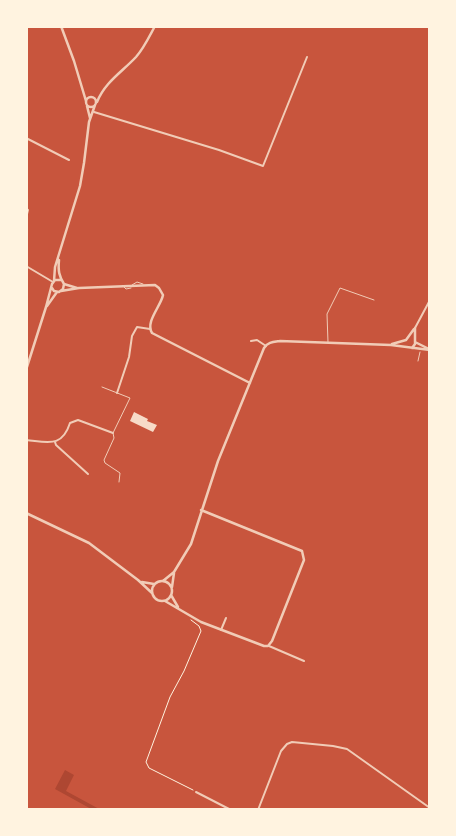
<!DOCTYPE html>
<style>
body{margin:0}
#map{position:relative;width:456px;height:836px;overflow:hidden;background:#c8553d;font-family:Jost,sans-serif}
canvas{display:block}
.frame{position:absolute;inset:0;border:28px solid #fff3e0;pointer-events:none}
</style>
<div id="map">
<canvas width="456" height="836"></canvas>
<div class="frame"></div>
</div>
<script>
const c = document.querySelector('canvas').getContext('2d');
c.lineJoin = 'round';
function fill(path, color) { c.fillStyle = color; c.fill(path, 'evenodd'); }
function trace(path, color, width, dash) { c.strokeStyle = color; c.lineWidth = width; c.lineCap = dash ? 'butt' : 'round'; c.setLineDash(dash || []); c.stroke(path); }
fill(new Path2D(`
 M 65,770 L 74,775 L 66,791 L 101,810 L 93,810 L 55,789 Z`), '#ae4732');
fill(new Path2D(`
 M 134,412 L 148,419 L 147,421 L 157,425 L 153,432 L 130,421 Z`), '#f7dbc8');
trace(new Path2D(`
 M 191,620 L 199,626 L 201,631 L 184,671 L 170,697 L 146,762 L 149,768 L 193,790`), '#fff3e0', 1);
trace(new Path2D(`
 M 132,285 L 137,282 L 143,284
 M 124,287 L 126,289 L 131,288
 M 328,342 L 327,314 L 340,288 L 374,300
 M 102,387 L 130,398 L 113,433 L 114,438 L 104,460 L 105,463 L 120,473 L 119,482`), '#f1ccb7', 1);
trace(new Path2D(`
 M 418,361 L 420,352`), '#f1ccb7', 1);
trace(new Path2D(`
 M 94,112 L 219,150 L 263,166 L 307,57
 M 26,138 L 69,160
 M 26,209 L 28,210 L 26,218
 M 26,266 L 53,282
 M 415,328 L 430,300
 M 251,341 L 257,340 L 266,346
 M 117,393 L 129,357 L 132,336 L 137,327 L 150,329
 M 26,440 C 48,442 62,448 70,423 L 78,420 L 113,433
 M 55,442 L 56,445 L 88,474
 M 221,630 L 226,618
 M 269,646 L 304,661
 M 196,792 L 231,810
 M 258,810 L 281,751 L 287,744 L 292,742 L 333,746 L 347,749 L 430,808`), '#f1ccb7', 2);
trace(new Path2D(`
 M 61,26 L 74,61 L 86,101
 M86 102a5 5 0 1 1 10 0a5 5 0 1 1-10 0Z
 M 97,102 C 105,82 122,72 136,57 C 144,48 149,37 155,26
 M 87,106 L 90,118
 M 59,260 C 58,271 59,276 64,284
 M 54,281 L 55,267 L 80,186 L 84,163 L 89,122 L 95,105
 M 64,284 L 77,288
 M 52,288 L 54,291 L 59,292 L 63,289 L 64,284
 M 61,291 L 79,288 L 155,285 L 159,288 L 163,295 C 161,306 145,322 152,333 L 250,383
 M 47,306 L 57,292
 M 406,340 L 414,329
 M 415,342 L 429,349
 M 392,344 L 406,340
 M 412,348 L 415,344 L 415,328
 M 26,370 L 46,307 L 52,284 L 55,280 L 60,280
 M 26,513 L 89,543 L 138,580 L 152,593
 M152 591a10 10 0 1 1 20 0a10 10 0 1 1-20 0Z
 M 163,581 L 174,572 L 191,544 L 218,461 L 264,348 C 268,342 273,342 280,341 L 391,345 L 430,350
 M 142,582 L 154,584
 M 172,587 L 174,573
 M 171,595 L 178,607
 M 165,601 L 201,622 L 264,646 L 268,646 L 272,641 L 304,560 L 302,551 L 201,510`), '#f1ccb7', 2.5);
</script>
